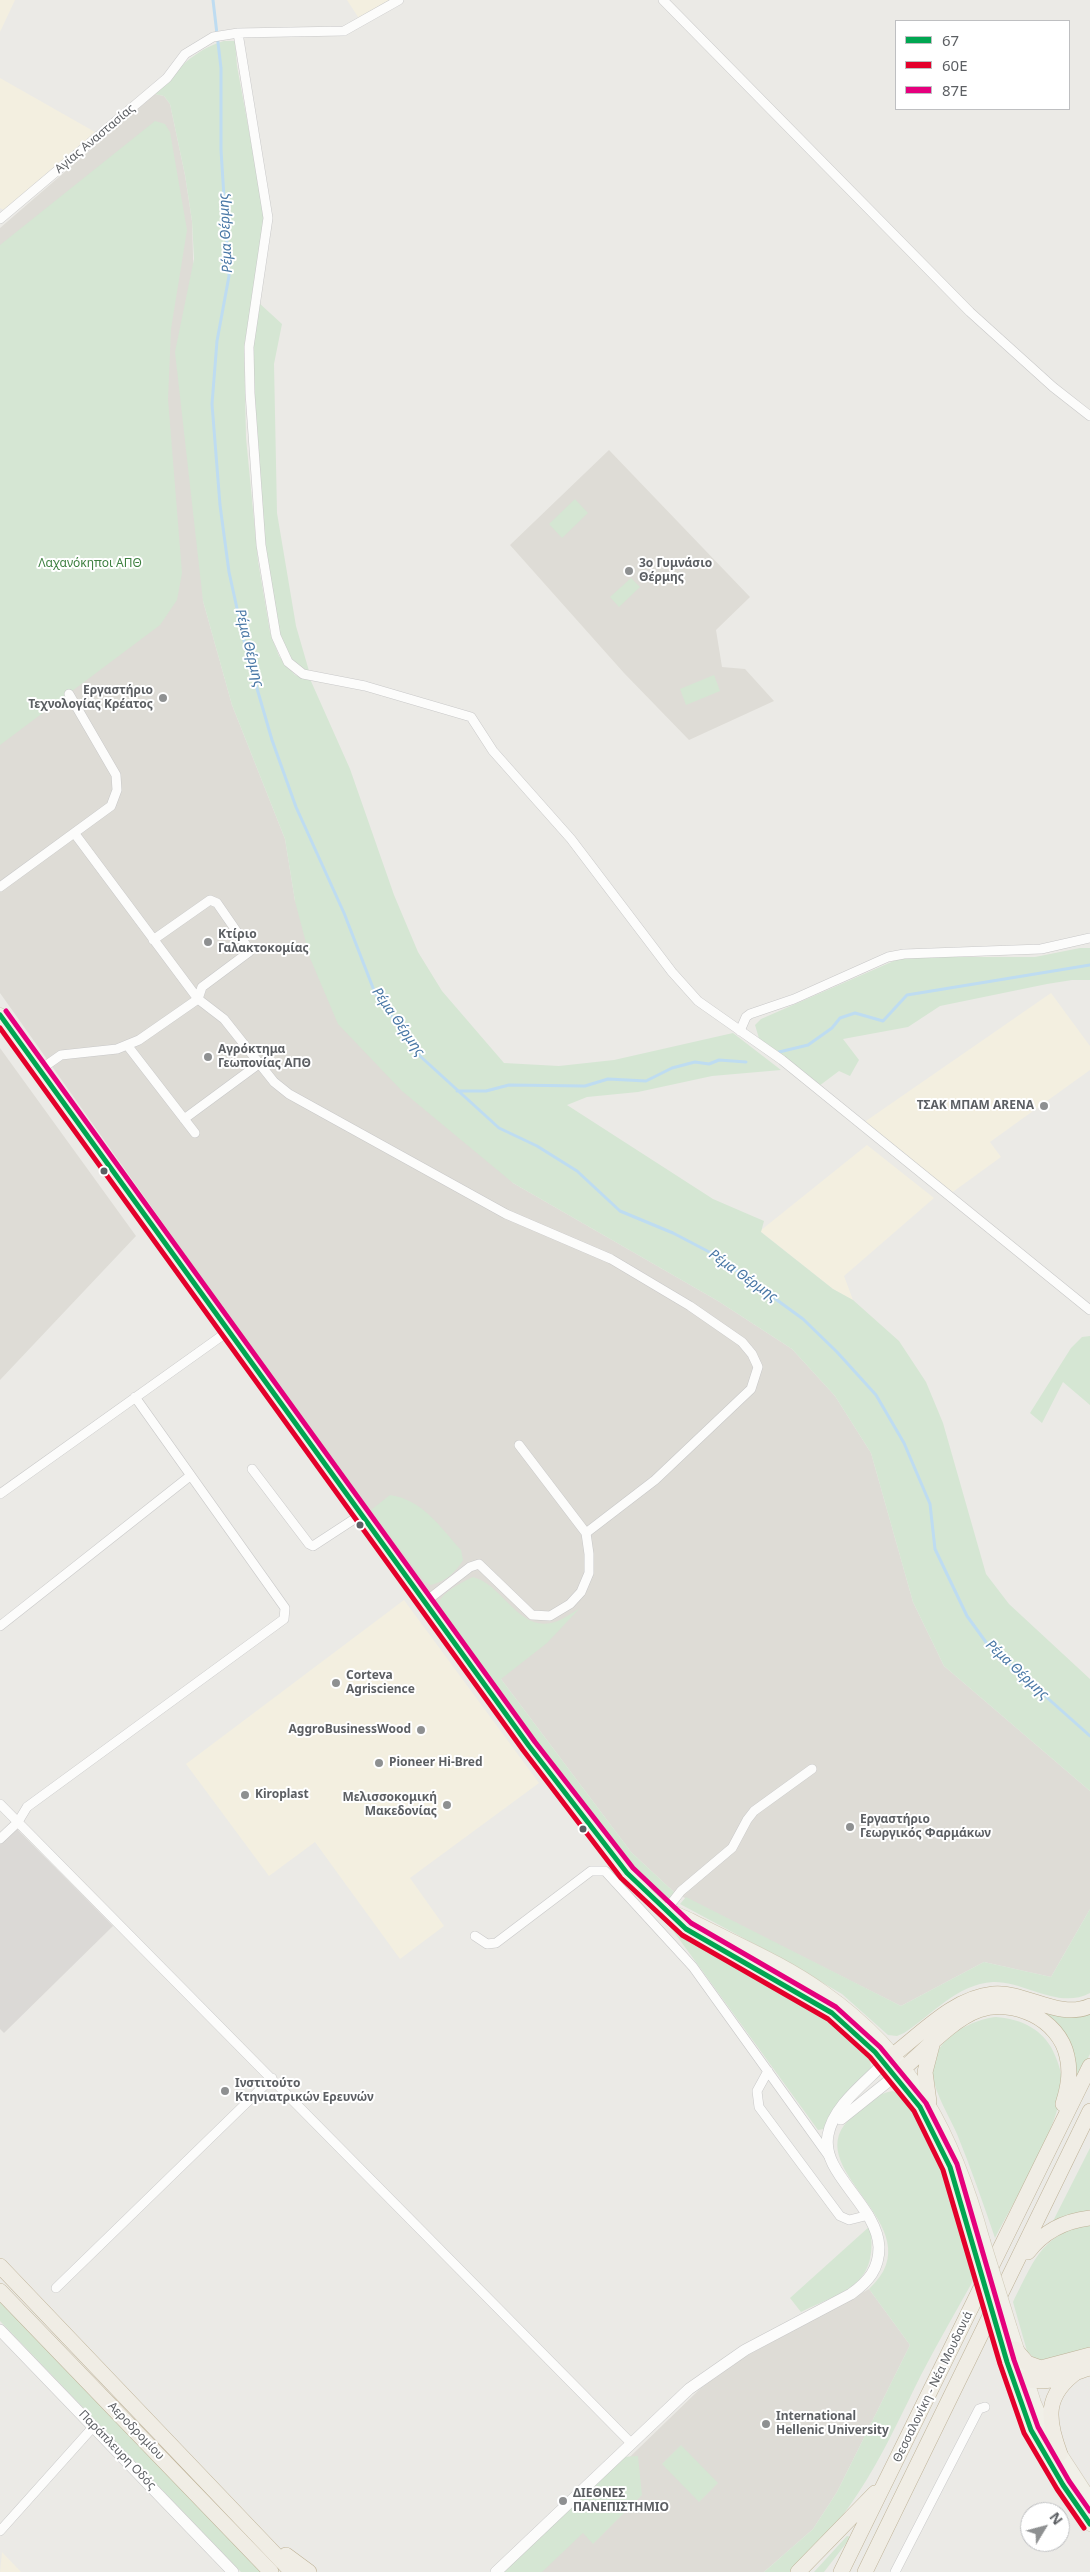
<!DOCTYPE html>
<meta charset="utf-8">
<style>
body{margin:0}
#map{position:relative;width:1090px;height:2572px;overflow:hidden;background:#ebeae6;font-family:"Noto Sans",sans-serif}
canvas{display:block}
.legend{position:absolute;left:895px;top:20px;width:175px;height:90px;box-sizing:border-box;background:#fff;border:1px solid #bebfc1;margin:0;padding:6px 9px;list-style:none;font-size:15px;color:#5c5f63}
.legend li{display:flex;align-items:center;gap:10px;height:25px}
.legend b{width:25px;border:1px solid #bebfc1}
.north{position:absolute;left:1020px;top:2502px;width:50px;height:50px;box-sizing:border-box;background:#fff;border:1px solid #bebfc1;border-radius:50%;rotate:53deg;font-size:14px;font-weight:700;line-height:20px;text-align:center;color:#5c5f63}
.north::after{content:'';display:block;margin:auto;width:18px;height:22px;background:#8e9091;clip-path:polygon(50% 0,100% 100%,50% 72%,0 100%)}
</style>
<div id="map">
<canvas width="1090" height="2572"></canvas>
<ul class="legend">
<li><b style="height:6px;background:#00a651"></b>67</li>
<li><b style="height:6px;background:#e4002b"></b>60Ε</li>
<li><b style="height:6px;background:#e5007d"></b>87Ε</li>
</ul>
<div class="north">N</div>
</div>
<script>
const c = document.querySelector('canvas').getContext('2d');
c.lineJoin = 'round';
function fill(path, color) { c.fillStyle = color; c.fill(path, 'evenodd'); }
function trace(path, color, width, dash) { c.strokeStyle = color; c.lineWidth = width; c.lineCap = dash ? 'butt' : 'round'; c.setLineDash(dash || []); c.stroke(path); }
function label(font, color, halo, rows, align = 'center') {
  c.font = font + ' "Noto Sans",sans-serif'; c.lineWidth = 4; c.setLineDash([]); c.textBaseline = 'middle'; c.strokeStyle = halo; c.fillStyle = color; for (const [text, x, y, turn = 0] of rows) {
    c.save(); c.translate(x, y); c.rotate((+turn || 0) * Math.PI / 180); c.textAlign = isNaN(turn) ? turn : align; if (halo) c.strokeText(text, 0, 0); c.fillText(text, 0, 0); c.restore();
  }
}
fill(new Path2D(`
 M 0,0 L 15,0 L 0,32 Z
 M 347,0 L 392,0 L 360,20 Z
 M 0,78 L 95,132 L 4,210 L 0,208 Z
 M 1051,993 L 1090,1046 L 1090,1070 L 990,1142 L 1001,1157 L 950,1194 L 863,1123 Z
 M 867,1145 L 934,1198 L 844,1276 L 853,1300 L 833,1289 L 760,1231 Z
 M 404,1600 L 539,1783 L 410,1878 L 444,1926 L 400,1959 L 315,1842 L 269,1876 L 186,1764 Z
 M 2,2552 L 21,2572 L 0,2572 Z`), '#f3efe0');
fill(new Path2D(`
 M 16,1828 L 113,1926 L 4,2033 L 0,2029 L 0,1843 Z`), '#dbd9d6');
fill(new Path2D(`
 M 155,94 L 164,96 L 170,104 L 185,175 L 192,221 L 203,601 L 232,705 L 285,839 L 295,901 L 513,1183 L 718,1301 L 792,1349 L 835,1396 L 871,1453 L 913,1602 L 944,1666 L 1090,1791 L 1090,1909 L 1051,1977 L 984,1962 L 901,2006 L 675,1893 L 631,1852 L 501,1679 L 432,1603 L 0,993 L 0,228 Z
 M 609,450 L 750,597 L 716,630 L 722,667 L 745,669 L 774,701 L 689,740 L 624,673 L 510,545 Z
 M 0,1048 L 136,1236 L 0,1380 Z
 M 869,2289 L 910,2345 L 837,2492 L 813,2529 L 764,2572 L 511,2572 L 701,2388 L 743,2358 Z`), '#dedcd6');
fill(new Path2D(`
 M 224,41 L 235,41 L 237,66 L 266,223 L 244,347 L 246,438 L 258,561 L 270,632 L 279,656 L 295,675 L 310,679 L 350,769 L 394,895 L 418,952 L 442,991 L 504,1063 L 559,1066 L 614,1060 L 733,1033 L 781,1070 L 712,1076 L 638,1092 L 587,1097 L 567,1105 L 713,1199 L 764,1221 L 761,1232 L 833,1289 L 853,1300 L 899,1341 L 926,1382 L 943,1423 L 986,1574 L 1009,1604 L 1090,1679 L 1090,1791 L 944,1666 L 913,1602 L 871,1453 L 835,1396 L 792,1349 L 718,1301 L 513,1183 L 402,1091 L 338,1024 L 310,958 L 295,901 L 285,839 L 232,705 L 203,601 L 175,352 L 194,259 L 192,221 L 185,175 L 170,104 L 164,96 L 155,94 C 176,71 193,50 224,41 Z
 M 155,121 L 165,124 L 170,132 L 187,230 L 171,329 L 168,399 L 182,573 L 177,600 L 160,625 L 0,745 L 0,245 Z
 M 258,302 L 282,324 L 274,364 L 277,513 L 296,626 L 309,671 L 302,669 L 290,659 L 279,634 L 263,546 L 250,374 Z
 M 575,499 L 588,513 L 562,538 L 549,524 Z
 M 631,578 L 640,587 L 619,607 L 610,597 Z
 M 714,675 L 720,691 L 686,705 L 680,689 Z
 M 1080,948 L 1090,948 L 1090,980 L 1072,980 L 1047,984 L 940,1006 L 908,1027 L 843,1039 L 859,1060 L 850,1076 L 839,1071 L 819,1086 L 761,1045 L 755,1025 L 761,1019 L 896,960 L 912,957 L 1035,957 Z
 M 1090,1336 L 1090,1405 L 1063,1382 L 1042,1423 L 1030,1413 L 1071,1348 L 1082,1337 Z
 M 390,1495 C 423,1500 440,1527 461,1550 L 463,1560 C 455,1573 446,1581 431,1585 L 424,1581 L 371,1510 Z
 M 473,1577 C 504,1585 518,1633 555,1622 C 564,1619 572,1613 580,1608 L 547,1643 L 501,1679 L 631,1852 L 675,1893 L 669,1899 L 643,1879 L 623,1858 L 442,1616 C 441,1612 438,1608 439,1604 C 439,1594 464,1581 473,1577 Z
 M 686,1897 L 901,2006 L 984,1962 L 1051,1977 L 1090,1909 L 1090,1993 C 1058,2010 1025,1981 993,1982 C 957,1984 932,2015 904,2033 L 897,2036 L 888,2035 L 842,1994 L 775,1955 L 680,1904 Z
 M 666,1921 L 818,2009 L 870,2055 L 871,2071 L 824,2129 L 818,2130 Z
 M 1038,2009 L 1073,2016 L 1090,2014 L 1090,2054 L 1077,2080 L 1076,2069 Z
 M 996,2017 C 1019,2019 1039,2027 1051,2047 C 1057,2059 1063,2073 1062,2088 C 1058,2129 1015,2199 995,2238 C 983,2203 971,2168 957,2134 C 949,2116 936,2095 933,2077 C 927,2043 968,2020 996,2017 Z
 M 892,2091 C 931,2097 967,2237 978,2272 C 959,2306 939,2340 921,2375 C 882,2454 858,2511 790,2572 L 764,2572 L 813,2529 L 837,2492 L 910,2345 L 869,2289 C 940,2225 789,2168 854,2115 C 866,2105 876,2094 892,2091 Z
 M 1090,2148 L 1090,2212 L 1049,2229 Z
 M 1090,2221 L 1090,2351 L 1041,2360 L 1035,2359 L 1027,2351 L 1013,2302 C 1036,2257 1039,2239 1090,2221 Z
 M 870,2226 C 879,2286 846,2290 801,2312 L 790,2298 Z
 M 0,2299 L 264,2572 L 241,2572 L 0,2321 Z
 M 681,2445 L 718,2483 L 699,2502 L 662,2464 Z
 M 638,2456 L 642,2495 L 593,2544 L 583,2533 L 542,2572 L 501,2572 L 622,2457 Z
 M 847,2536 L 851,2537 L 824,2572 L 814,2572 Z`), '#d5e6d3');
trace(new Path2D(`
 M 213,0 L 221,68 L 221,150 L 229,276 L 217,341 L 212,404 L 220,505 L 229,572 L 247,654 L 272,740 L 296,807 L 344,913 L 375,993 L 420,1056 L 499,1128 L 537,1146 L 577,1171 L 620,1211 L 673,1233 L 715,1255 L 803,1319 L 837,1352 L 876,1395 L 904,1443 L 930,1504 L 935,1549 L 967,1616 L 988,1645 L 1090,1736
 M 779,1052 L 808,1045 L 832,1028 L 840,1018 L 855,1013 L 883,1021 L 907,995 L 1090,965
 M 457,1091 L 486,1091 L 509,1085 L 585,1086 L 608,1079 L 646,1081 L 672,1068 L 695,1062 L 709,1064 L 719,1060 L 746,1062`), '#bedcf1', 3);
const minor = new Path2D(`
 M 663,0 L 970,312 L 1053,387 L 1090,416
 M 238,33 L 268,218 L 249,347 L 250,393 L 261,545 L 276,636 L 288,662 L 303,674 L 365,686 L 471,717 L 493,751 L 571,839 L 672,972 L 698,1001 L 782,1060 L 1090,1310
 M 0,219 L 167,78 L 185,54 L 213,37 L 238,33 L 344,31 L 399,0
 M 75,834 L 198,999 L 224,1019 L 274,1082 L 289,1094 L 506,1214 L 611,1259 L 690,1306 L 742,1342 L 752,1354 L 758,1367 L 751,1389 L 655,1480 L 586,1533
 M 0,887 L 111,806 L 117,790 L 116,775 L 69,694
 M 740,1031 L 746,1017 L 750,1014 L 794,999 L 888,957 L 904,954 L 1041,949 L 1090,938
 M 127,1045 L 195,1133
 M 41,1069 L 61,1055 L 117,1049 L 139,1040 L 198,999 L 202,987 L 249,952 L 246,945 L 217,903 L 210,900 L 153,940
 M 184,1119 L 260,1063
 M 252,1469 L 309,1544 L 313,1546 L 362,1514
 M 0,1494 L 230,1330
 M 425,1602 L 470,1567 L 479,1564 L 532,1615 L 550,1616 L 570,1604 L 581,1592 L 589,1573 L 589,1554 L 586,1533 L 519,1445
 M 0,1626 L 190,1476
 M 0,1804 L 631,2443
 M 0,1839 L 18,1822 L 27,1807 L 284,1619 L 285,1608 L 135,1397
 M 666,1910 L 681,1891 L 732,1848 L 747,1820 L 754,1811 L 812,1769
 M 475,1936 L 487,1944 L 496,1943 L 591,1871 L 605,1871 L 693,1967 L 828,2155
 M 768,2071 L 757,2091 L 759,2107 L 840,2216 L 849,2220 L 869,2215
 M 56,2288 L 272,2078
 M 0,2531 L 94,2426
 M 895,2572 L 979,2409 L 985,2407`);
const tertiary = new Path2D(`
 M 841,2119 L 895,2076
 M 0,2330 L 233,2572
 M 496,2572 L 689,2389 L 745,2350 L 851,2294 C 869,2281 879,2269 879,2247 C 877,2205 820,2173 828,2135 C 833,2106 865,2083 884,2063`);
const primary = new Path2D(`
 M 0,1015 L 230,1330 L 529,1746 L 609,1851 L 647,1895 L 678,1924 L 704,1942 L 794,1990 L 832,2013 L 875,2052 L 920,2107 L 930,2125 L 950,2167 L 974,2243
 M 672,1912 L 690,1920 C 734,1943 783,1963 823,1992 C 914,2056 954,2136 983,2241
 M 1010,2328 L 1034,2403 L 1049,2437 L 1090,2500
 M 1001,2341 L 1031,2430 L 1063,2485 L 1090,2524`);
const trunk = new Path2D(`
 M 893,2055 C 923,2032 954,1998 993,1994 C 1025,1991 1059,2020 1090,2006
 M 904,2068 C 925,2050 953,2019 979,2010 C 1013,1998 1059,2019 1067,2056 C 1071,2073 1068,2088 1063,2104
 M 929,2102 L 925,2072 L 932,2045
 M 1028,2252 C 1044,2231 1064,2221 1090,2218
 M 0,2266 L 292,2572
 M 0,2291 L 271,2572
 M 1015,2349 L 1027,2363 L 1041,2368
 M 1026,2379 L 1041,2368 L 1090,2355
 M 1026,2379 C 1049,2386 1068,2374 1090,2368
 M 1060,2454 C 1047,2419 1044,2395 1078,2371
 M 286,2555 L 309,2572
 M 798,2572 L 875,2493
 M 841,2572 L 1090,2066
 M 865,2572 L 1090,2111`);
trace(minor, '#c8c8c8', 10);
trace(tertiary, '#c8c8c8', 12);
trace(primary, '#d0c9b7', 15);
trace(trunk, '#beb297', 16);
trace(minor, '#fcfcfb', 9);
trace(tertiary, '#fcfcfb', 11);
trace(primary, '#f1f0e8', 14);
trace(trunk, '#f0ede5', 15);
const primaryBridge = new Path2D(`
 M 983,2241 L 1010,2328
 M 974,2243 L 1001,2341`);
trace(primaryBridge, '#d0c9b7', 15, []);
trace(primaryBridge, '#f1f0e8', 14);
trace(new Path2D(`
 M 0,1015 L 529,1746 L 627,1873 L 686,1929 L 832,2013 L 875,2052 L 920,2107 L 950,2167 L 1007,2362 L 1031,2430 L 1063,2485 L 1090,2524`), '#00a651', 5);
trace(new Path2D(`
 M 0,1028 L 523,1750 L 621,1878 L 682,1935 L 828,2019 L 870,2057 L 914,2111 L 943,2170 L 1000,2364 L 1024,2433 L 1057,2489 L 1084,2528`), '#e4002b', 5);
trace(new Path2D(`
 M 6,1011 L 535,1742 L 633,1868 L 691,1923 L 836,2007 L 880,2047 L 926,2103 L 957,2164 L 1014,2360 L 1038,2427 L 1069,2481 L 1090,2511`), '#e5007d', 5);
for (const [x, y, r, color] of [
 [629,571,5,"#8e9091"],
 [163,698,5,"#8e9091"],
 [208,942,5,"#8e9091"],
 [208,1057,5,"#8e9091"],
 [1044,1106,5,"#8e9091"],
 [104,1171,4.5,"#5c5f63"],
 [360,1525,4.5,"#5c5f63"],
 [336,1683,5,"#8e9091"],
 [421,1730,5,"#8e9091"],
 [379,1763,5,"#8e9091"],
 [245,1795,5,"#8e9091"],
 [447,1805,5,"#8e9091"],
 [850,1827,5,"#8e9091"],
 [583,1829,4.5,"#5c5f63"],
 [225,2091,5,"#8e9091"],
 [766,2424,5,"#8e9091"],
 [563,2501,5,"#8e9091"]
]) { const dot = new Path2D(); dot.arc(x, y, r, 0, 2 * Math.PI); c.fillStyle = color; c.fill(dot); trace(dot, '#fff', 2); }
label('12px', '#5c5f63', '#fff', [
 ["Αγίας Αναστασίας",95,139,-40],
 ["Θεσσαλονίκη - Νέα Μουδανιά",933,2387,-64],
 ["Αεροδρομίου",136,2431,46],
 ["Παράπλευρη Οδός",117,2450,46]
]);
label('12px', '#3e8040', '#fff', [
 ["Λαχανόκηποι ΑΠΘ",90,564]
]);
label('bold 12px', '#5c5f63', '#fff', [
 ["3ο Γυμνάσιο",639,564],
 ["Θέρμης",639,578],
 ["Εργαστήριο",153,691,"right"],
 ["Τεχνολογίας Κρέατος",153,705,"right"],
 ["Κτίριο",218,935],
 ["Γαλακτοκομίας",218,949],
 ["Αγρόκτημα",218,1050],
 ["Γεωπονίας ΑΠΘ",218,1064],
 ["ΤΣΑΚ ΜΠΑΜ ARENA",1034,1106,"right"],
 ["Corteva",346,1676],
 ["Agriscience",346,1690],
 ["AggroBusinessWood",411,1730,"right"],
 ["Pioneer Hi-Bred",389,1763],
 ["Kiroplast",255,1795],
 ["Μελισσοκομική",437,1798,"right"],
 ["Μακεδονίας",437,1812,"right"],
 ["Εργαστήριο",860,1820],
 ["Γεωργικός Φαρμάκων",860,1834],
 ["Ινστιτούτο",235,2084],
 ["Κτηνιατρικών Ερευνών",235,2098],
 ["International",776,2417],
 ["Hellenic University",776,2431],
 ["ΔΙΕΘΝΕΣ",573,2494],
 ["ΠΑΝΕΠΙΣΤΗΜΙΟ",573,2508]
], 'left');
label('italic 14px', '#4a78a6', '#fff', [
 ["Ρέμα Θέρμης",226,233,-93],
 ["Ρέμα Θέρμης",249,648,76],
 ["Ρέμα Θέρμης",398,1022,55],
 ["Ρέμα Θέρμης",743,1276,35],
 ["Ρέμα Θέρμης",1017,1670,43]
]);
</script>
